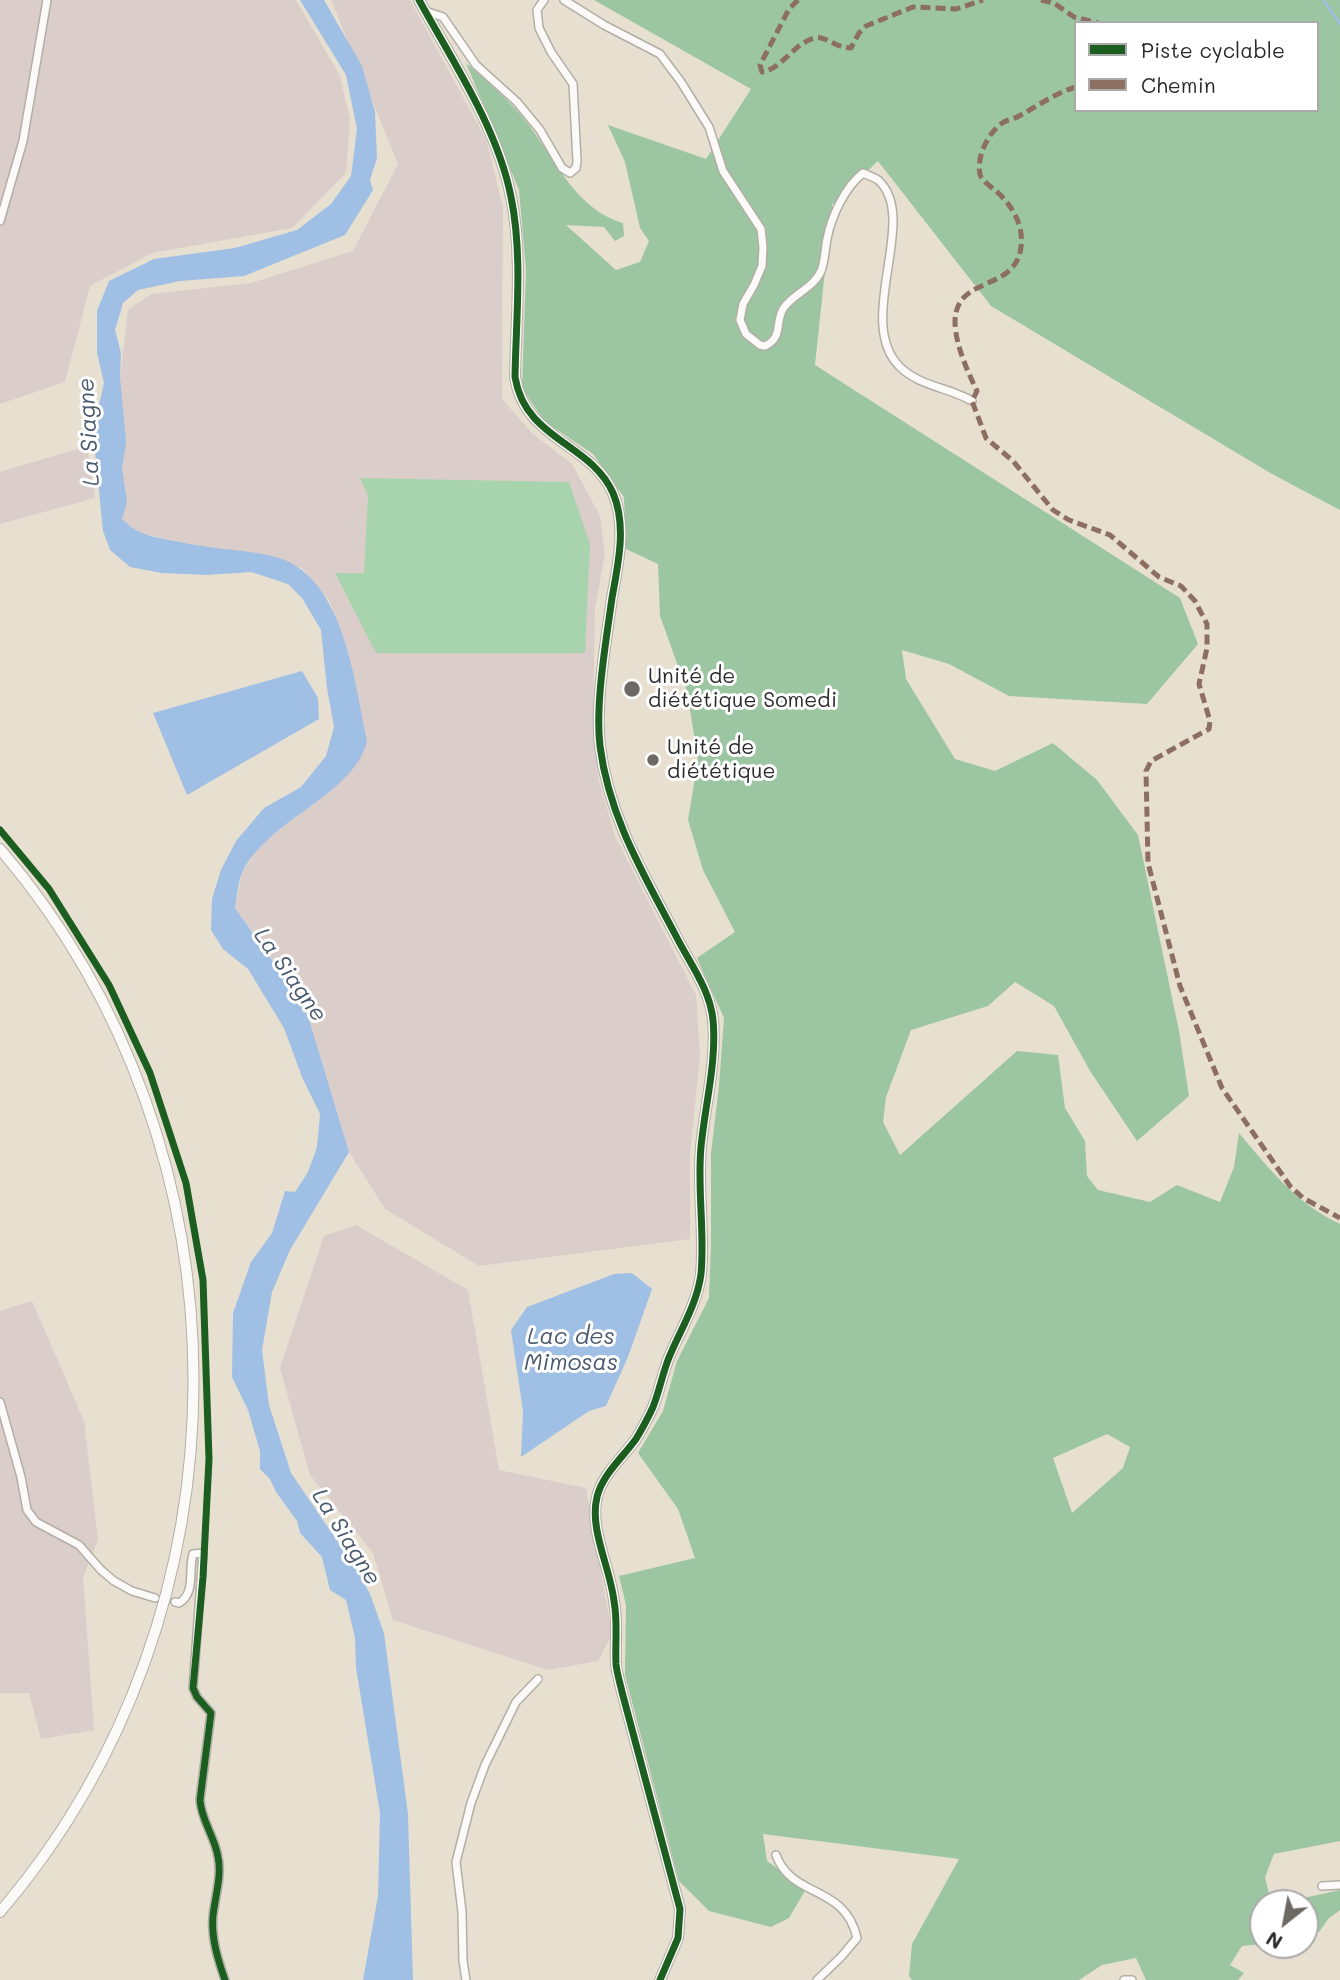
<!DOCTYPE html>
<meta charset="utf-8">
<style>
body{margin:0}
#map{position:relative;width:1340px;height:1980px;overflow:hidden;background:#e7e0d1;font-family:Mali,sans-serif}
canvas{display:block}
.legend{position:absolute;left:1074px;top:21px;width:245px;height:91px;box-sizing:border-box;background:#fff;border:2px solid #aaa;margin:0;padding:9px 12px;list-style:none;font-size:21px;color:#2b2b2b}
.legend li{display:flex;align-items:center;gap:14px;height:35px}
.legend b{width:35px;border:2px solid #aaa}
.north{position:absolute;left:1249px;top:1889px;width:70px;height:70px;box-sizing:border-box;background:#fff;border:2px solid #aaa;border-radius:50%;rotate:211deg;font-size:19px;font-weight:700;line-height:28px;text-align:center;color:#2b2b2b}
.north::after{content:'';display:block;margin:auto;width:24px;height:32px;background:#6d6a65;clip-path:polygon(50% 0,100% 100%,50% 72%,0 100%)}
</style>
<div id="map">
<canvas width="1340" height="1980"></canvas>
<ul class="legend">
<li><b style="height:9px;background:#1b5e20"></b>Piste cyclable</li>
<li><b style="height:9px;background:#8d6e63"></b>Chemin</li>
</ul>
<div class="north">N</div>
</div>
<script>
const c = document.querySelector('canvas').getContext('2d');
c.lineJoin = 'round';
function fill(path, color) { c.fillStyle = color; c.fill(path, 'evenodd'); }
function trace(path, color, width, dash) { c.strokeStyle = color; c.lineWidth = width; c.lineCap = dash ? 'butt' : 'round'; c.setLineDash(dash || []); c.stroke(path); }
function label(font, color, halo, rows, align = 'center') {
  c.font = font + ' Mali,sans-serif'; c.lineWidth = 6; c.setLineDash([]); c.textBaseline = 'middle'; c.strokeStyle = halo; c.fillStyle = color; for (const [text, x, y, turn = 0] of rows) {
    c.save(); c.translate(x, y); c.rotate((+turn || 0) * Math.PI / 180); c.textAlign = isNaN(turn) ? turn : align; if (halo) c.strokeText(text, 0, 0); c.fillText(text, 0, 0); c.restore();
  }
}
fill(new Path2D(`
 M 0,0 L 296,0 L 340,76 L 350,120 L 346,173 L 292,228 L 152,253 L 90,286 L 65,382 L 0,404 Z
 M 331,0 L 410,0 L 487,141 L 503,208 L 502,399 L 532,433 L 572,464 L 600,516 L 605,554 L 595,608 L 593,720 L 599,781 L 615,836 L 696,995 L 700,1056 L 690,1154 L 690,1239 L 479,1266 L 385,1209 L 349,1152 L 305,1006 L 235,908 L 242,873 L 260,845 L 323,795 L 349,655 L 329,600 L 302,568 L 135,532 L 105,507 L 128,310 L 151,294 L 251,283 L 353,251 L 398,164 Z
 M 87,446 L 95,498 L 0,524 L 0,472 Z
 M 356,1225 L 468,1290 L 499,1470 L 586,1488 L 612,1634 L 598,1661 L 548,1670 L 393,1620 L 373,1553 L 310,1475 L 280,1368 L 324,1236 Z
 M 32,1301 L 84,1421 L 98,1540 L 83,1577 L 94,1730 L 41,1739 L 29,1693 L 0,1693 L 0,1311 Z`), '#dbcdca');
fill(new Path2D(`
 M 360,478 L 569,482 L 590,544 L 585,653 L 376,653 L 335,573 L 364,573 L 368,496 Z`), '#a8d4ad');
fill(new Path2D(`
 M 594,0 L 1340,0 L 1340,510 L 1272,474 L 991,306 L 878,161 L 832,205 L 815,365 L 1180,598 L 1198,644 L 1147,704 L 1009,696 L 949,664 L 902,650 L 906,679 L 955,759 L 995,771 L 1053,743 L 1097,780 L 1138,835 L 1179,1031 L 1189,1096 L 1137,1141 L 1090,1071 L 1054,1006 L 1015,982 L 988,1006 L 911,1030 L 886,1097 L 883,1122 L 900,1155 L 1017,1051 L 1058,1055 L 1065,1108 L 1085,1141 L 1087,1176 L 1098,1190 L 1150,1202 L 1177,1185 L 1220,1202 L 1234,1167 L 1239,1133 C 1269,1169 1297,1204 1340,1224 L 1340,1841 L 1274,1854 L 1265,1877 L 1271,1903 L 1263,1903 L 1263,1944 L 1242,1946 L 1230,1965 L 1244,1973 L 1238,1980 L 1146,1980 L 1136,1958 L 1102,1965 L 1079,1980 L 912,1980 L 909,1976 L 912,1944 L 959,1859 L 763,1834 L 767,1861 L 806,1889 L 789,1918 L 771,1927 L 709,1911 L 679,1881 L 625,1675 L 626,1605 L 619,1576 L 695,1558 L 678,1509 L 638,1453 L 663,1411 L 677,1361 L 709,1298 L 711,1243 L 711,1153 L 719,1086 L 724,1018 L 697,958 L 735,932 L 703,870 L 688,820 L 698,760 L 687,691 L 660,616 L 658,564 L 626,549 L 624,497 L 593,454 L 544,421 L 522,388 L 526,270 L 519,190 L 466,63 C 489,83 513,103 531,128 C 557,163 577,210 623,223 L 624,236 L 615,241 L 604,227 L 566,225 L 616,270 L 640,262 L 649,241 L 640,228 L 625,162 L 608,125 L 706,159 L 751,89 ZM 1076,23 L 1317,23 L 1317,110 L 1076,110 ZM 1107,1434 L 1130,1447 L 1123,1468 L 1072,1513 L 1053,1458 Z
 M 1340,1890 L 1340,1910 L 1329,1918 L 1319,1932 L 1305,1932 L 1305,1903 L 1281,1903 Z`), '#9cc5a1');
fill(new Path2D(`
 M 300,0 L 324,0 L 362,66 L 375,112 L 377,158 L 370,180 L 373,190 L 345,235 L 244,276 L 180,281 L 138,290 L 123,303 L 115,330 L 121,353 L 120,377 L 126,442 L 122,469 L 127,502 L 122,519 C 140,538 160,537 185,543 C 216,550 248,549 279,558 C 344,578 355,684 367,741 C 355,794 269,819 243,871 C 238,881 237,897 235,908 L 305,1006 L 349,1152 L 290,1250 L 272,1292 L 262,1350 L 269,1405 L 291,1473 L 359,1573 L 370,1594 L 384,1633 L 408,1814 L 413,1980 L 363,1980 L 378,1896 L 380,1813 L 356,1668 L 355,1638 L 346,1600 L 330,1590 L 322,1557 L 300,1533 L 297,1521 L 276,1492 L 270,1479 L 260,1469 L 260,1451 L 248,1410 L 232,1377 L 233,1313 L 251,1262 L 272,1233 L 285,1191 L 295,1192 L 308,1172 L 317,1147 L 320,1114 L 302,1077 L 284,1028 L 248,969 L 223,949 L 211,930 L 212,899 L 221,870 L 236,841 L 264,808 L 301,787 L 326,756 L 334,727 L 327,688 L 321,630 L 302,598 L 288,584 L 251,572 L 207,575 L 162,573 L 130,567 L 110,550 L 103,531 L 93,432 L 104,383 L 97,353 L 97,311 L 109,281 L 154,259 L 235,248 L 297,230 L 331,204 L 351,176 L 357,129 L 346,75 Z
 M 302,671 L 318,698 L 319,719 L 187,795 L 153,713 Z
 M 632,1273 L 652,1289 L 628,1357 L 606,1406 L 589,1411 L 521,1457 L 523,1411 L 511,1330 L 527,1307 L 614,1274 Z`), '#a0bfe4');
trace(new Path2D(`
 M 1323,0 L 1340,24`), '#a0bfe4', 2.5);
const street = new Path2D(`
 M 564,0 L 604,25 L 660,54 L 681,82 L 709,127 L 723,171 L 761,229 L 763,247 L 762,266 L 754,285 L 743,304 L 740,320 L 746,334 L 760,345 L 765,346 C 783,338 775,322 783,309 C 792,294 813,289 821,271 C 825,261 825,249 827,239 C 831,217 845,187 863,173 C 867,175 874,177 878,180 C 921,218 853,321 900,367 C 921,387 948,387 972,401
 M 425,11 L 443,17 L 476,65 L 517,102 L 540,130 L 562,168 L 570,173 L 576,168 L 577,161 L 573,84 L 551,52 L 539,28 L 537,10 L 544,0
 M 0,221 L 23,141 L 47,0
 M 0,1402 L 21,1477 L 27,1510 L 36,1522 L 79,1545 L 101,1570 L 114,1581 L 132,1591 L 155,1598
 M 175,1602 L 179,1603 C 196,1593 188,1571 193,1554 L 203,1553 L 193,1688 L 197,1697 L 211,1713 L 200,1800 C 201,1820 215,1837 218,1857 C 222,1875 215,1897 213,1916 C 211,1938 218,1960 225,1980
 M 776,1855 C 792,1899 845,1884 857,1938 L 841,1957 L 817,1980
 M 1322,1886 L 1340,1885
 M 466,1980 L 463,1961 L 462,1912 L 456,1862 L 471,1803 L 485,1765 L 516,1702 L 538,1679
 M 1124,1980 L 1132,1980`);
const secondary = new Path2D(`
 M 419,0 C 452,60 498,129 511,197 C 523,255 516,318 515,377 C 525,440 591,443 613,493 C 627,526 618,564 612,598 C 606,641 595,704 600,746 C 609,817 643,873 676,936 C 689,962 710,989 713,1020 C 717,1061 705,1105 701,1147 C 697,1189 705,1232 701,1274 C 697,1305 679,1332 668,1360 C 662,1376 659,1392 653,1407 C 648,1418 642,1429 636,1439 C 623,1457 602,1475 597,1497 C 589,1529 610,1567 614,1601 C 618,1622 615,1643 616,1664 C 617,1674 620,1683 622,1692 L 680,1909 L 678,1938 L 660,1980
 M 0,849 C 258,1150 258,1611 0,1912`);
trace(street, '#b3aea5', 10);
trace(secondary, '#b3aea5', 12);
trace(street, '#fbfaf8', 7);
trace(secondary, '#fbfaf8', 10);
trace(new Path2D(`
 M 798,0 L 789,9 L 760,65 L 762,72 C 782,69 793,44 814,38 C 826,35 835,48 851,48 L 859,33 L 866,26 L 913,7 L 956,9 L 983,0
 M 1041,0 L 1054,3 L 1074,17 L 1098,23
 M 1076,87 C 1055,93 1038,106 1019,116 C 1014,119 1009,119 1004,122 C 989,130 974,160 981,177 C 984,182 991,187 996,191 C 1012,205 1024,225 1021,247 C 1014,307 911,257 977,391 L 972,401 L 986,438 L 1013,461 L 1053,510 L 1069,520 L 1110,535 L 1159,577 L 1181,586 L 1195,601 L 1207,624 L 1207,648 L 1199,684 L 1210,721 L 1209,729 L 1151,761 L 1146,771 L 1148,863 L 1180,986 L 1222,1088 L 1290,1186 L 1303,1198 L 1340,1218`), '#8d6e63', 5, [10, 5]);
trace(new Path2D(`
 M 419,0 C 452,60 498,129 511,197 C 523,255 516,318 515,377 C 525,440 591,443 613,493 C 627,526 618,564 612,598 C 606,641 595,704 600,746 C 609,817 643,873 676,936 C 689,962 710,989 713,1020 C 717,1061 705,1105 701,1147 C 697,1189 705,1232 701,1274 C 697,1305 679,1332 668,1360 C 662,1376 659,1392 653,1407 C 648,1418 642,1429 636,1439 C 623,1457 602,1475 597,1497 C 589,1529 610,1567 614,1601 C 618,1622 615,1643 616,1664 C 617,1674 620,1683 622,1692 L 680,1909 L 678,1938 L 660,1980
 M 0,830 L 49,889 L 109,985 L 150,1073 L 186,1183 L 203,1280 L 209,1459 L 203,1577 L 193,1688 L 197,1697 L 211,1713 L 200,1800 C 201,1820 215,1837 218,1857 C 222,1875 215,1897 213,1916 C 211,1938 218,1960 225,1980`), '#1b5e20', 7);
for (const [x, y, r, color] of [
 [632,689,9,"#6d6a65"],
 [653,760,7,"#6d6a65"]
]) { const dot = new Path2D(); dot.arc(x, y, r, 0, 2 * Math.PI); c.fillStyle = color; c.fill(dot); trace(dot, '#fff', 2.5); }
label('21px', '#2b2b2b', '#fff', [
 ["Unité de",648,677],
 ["diététique Somedi",648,701],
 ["Unité de",667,748],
 ["diététique",667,772]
], 'left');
label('italic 23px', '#495a6f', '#fff', [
 ["La Siagne",89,432,-93],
 ["La Siagne",290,975,55],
 ["Lac des",571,1337],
 ["Mimosas",571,1363],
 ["La Siagne",346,1537,58]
]);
</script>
